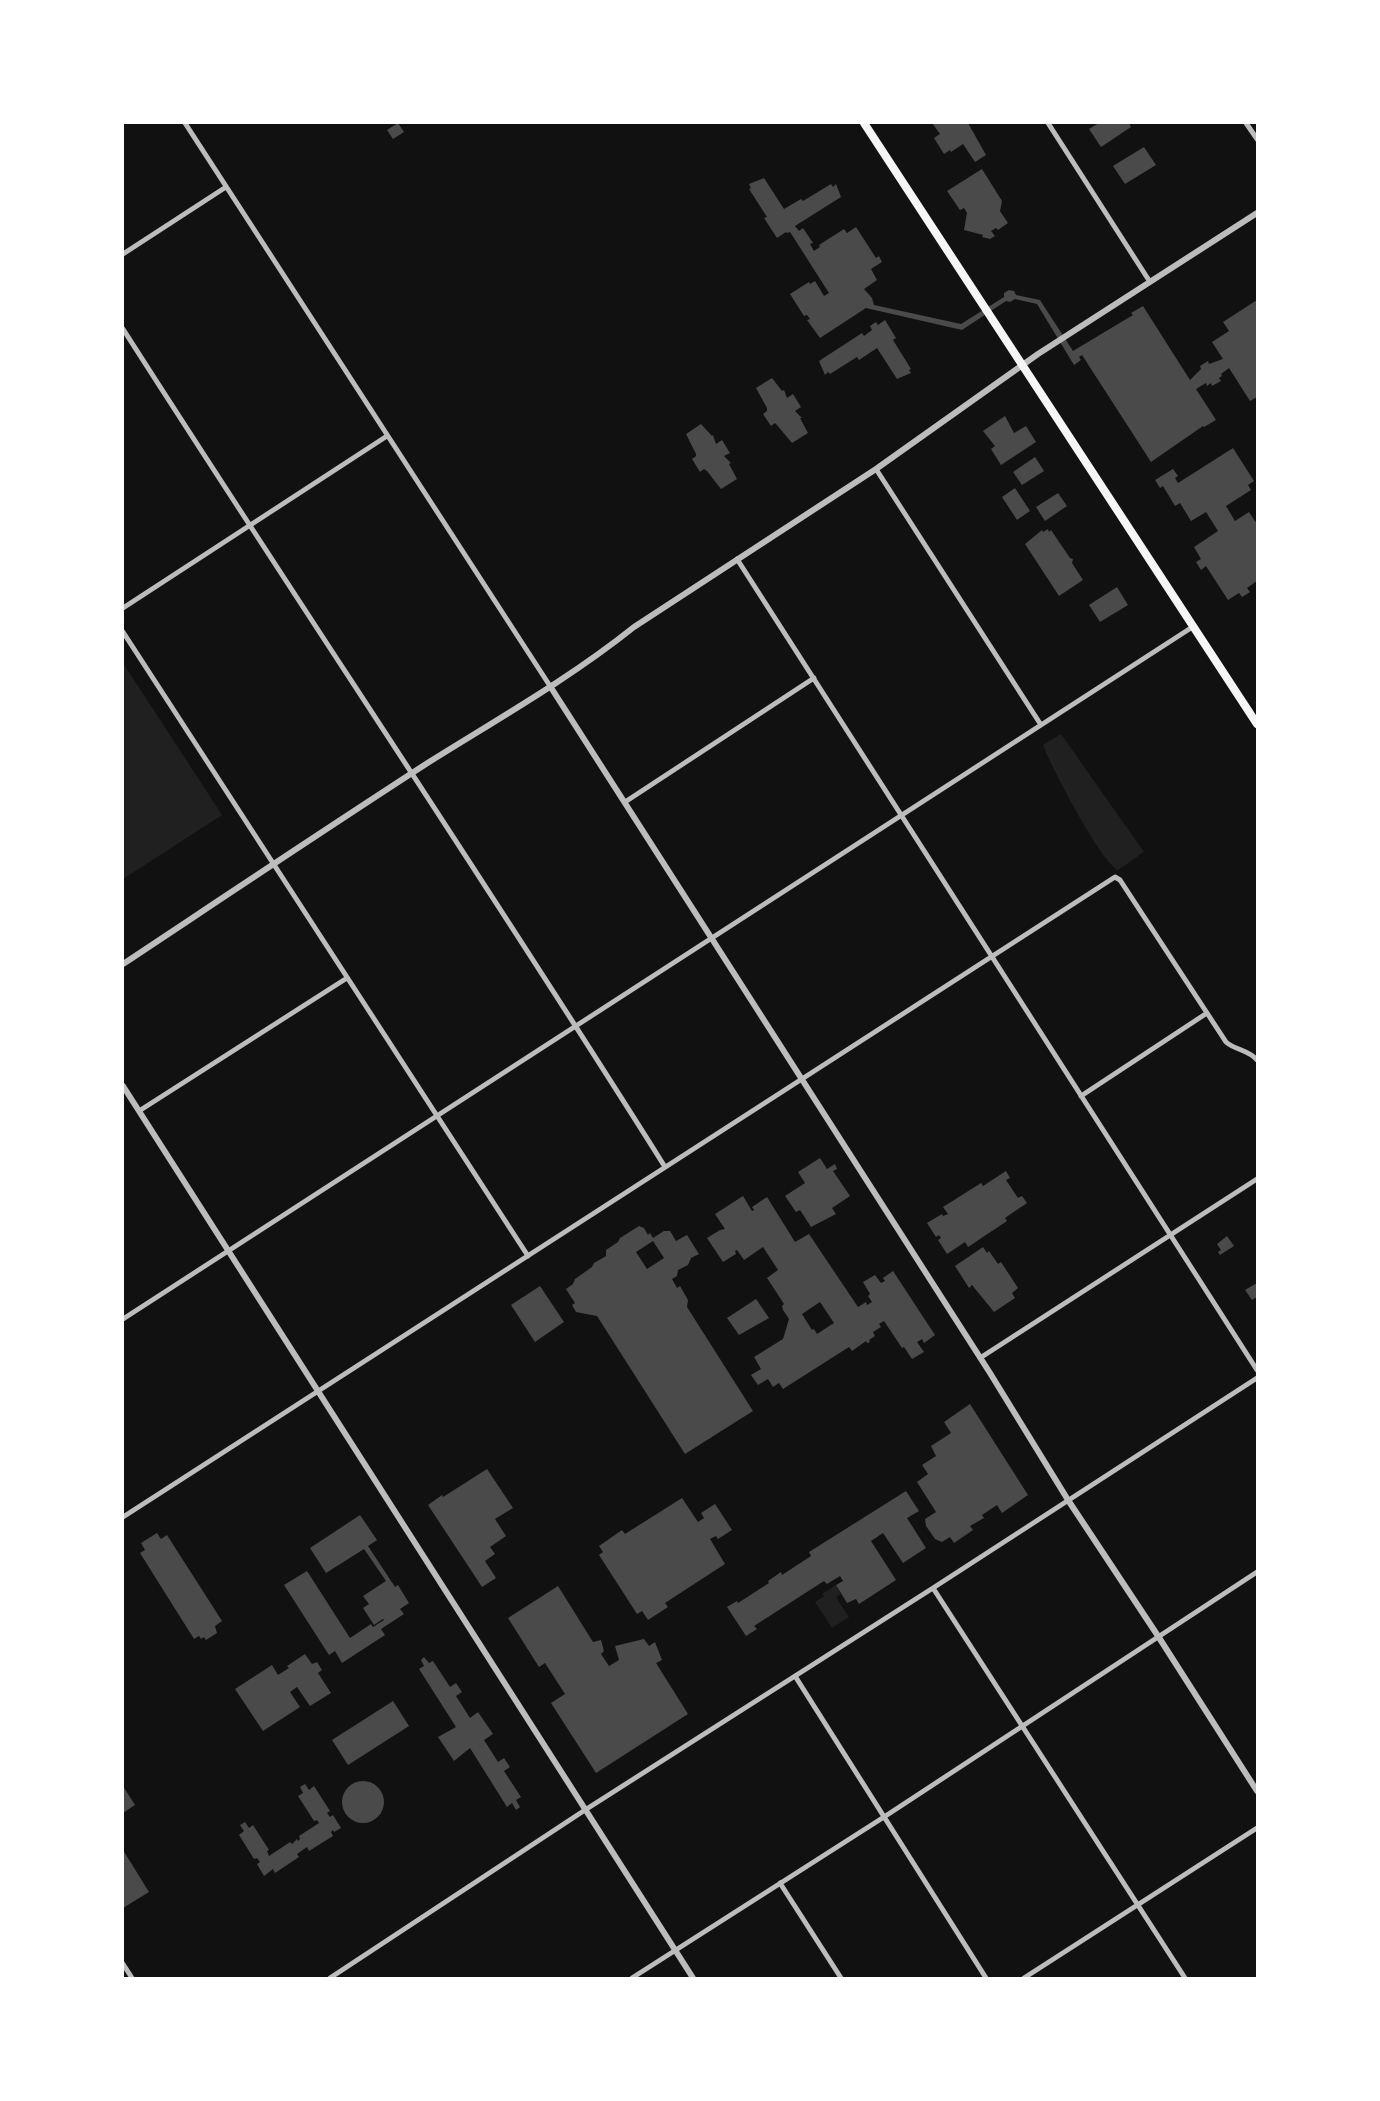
<!DOCTYPE html>
<style>
body{margin:0}
#map{position:relative;width:1380px;height:2101px;overflow:hidden;background:#111;font-family:Lora,serif}
canvas{display:block}
.frame{position:absolute;inset:0;border:124px solid #fff;pointer-events:none}
</style>
<div id="map">
<canvas width="1380" height="2101"></canvas>
<div class="frame"></div>
</div>
<script>
const c = document.querySelector('canvas').getContext('2d');
c.lineJoin = 'round';
function fill(path, color) { c.fillStyle = color; c.fill(path, 'evenodd'); }
function trace(path, color, width, dash) { c.strokeStyle = color; c.lineWidth = width; c.lineCap = dash ? 'butt' : 'round'; c.setLineDash(dash || []); c.stroke(path); }
fill(new Path2D(`
 M 123,663 L 222,815 L 123,879 Z
 M 1061,734 L 1144,852 L 1118,870 C 1101,862 1051,767 1043,745 Z
 M 836,1585 L 841,1594 L 836,1597 L 849,1617 L 832,1628 L 815,1602 L 824,1596 L 822,1594 Z`), '#202020');
fill(new Path2D(`
 M 398,123 L 404,132 L 393,139 L 387,130 Z
 M 932,123 L 968,123 L 986,155 L 975,162 L 963,144 L 951,152 L 950,150 L 944,154 L 934,138 L 940,134 Z
 M 1099,123 L 1129,123 L 1131,127 L 1101,147 L 1089,129 Z
 M 1144,147 L 1156,165 L 1125,184 L 1113,166 Z
 M 982,169 L 1002,201 L 1000,211 L 1008,223 L 998,230 L 996,228 L 991,231 L 995,236 L 990,239 L 982,237 L 983,235 L 964,230 L 967,213 L 964,208 L 960,210 L 947,191 Z
 M 764,178 L 784,209 L 801,199 L 803,201 L 831,184 L 833,187 L 836,184 L 841,197 L 795,226 L 799,231 L 803,228 L 813,243 L 810,244 L 814,251 L 820,247 L 819,245 L 844,229 L 847,233 L 856,227 L 876,258 L 879,256 L 882,262 L 871,269 L 877,280 L 864,289 L 872,298 L 874,305 L 961,324 L 1004,297 L 1004,293 L 1009,290 L 1014,291 L 1016,295 L 1040,300 L 1073,351 L 1133,315 L 1131,313 L 1143,306 L 1190,380 L 1201,369 L 1200,366 L 1208,361 L 1209,364 L 1223,359 L 1212,342 L 1229,331 L 1223,322 L 1257,300 L 1257,397 L 1250,401 L 1229,368 L 1221,374 L 1222,376 L 1219,378 L 1221,381 L 1212,386 L 1211,383 L 1207,386 L 1206,383 L 1196,389 L 1216,420 L 1204,427 L 1203,426 L 1151,462 L 1082,355 L 1079,357 L 1081,360 L 1074,365 L 1037,304 L 1015,299 L 1010,302 L 1006,301 L 962,330 L 866,308 L 820,338 L 807,320 L 810,319 L 807,315 L 804,316 L 790,294 L 809,282 L 810,284 L 815,281 L 824,296 L 829,293 L 790,232 L 787,233 L 786,232 L 777,238 L 764,218 L 767,217 L 749,189 L 751,188 L 749,184 Z
 M 885,320 L 896,338 L 893,340 L 911,369 L 909,370 L 911,373 L 897,379 L 877,348 L 859,360 L 857,357 L 830,374 L 828,372 L 825,375 L 819,361 L 862,333 L 864,336 L 872,330 L 870,326 L 876,322 L 878,325 Z
 M 772,378 L 782,391 L 784,390 L 787,398 L 793,394 L 801,407 L 795,411 L 802,418 L 800,418 L 808,433 L 792,443 L 777,425 L 775,423 L 771,426 L 763,414 L 767,411 L 767,408 L 756,388 Z
 M 1005,416 L 1014,433 L 1026,426 L 1036,442 L 1001,465 L 991,449 L 995,446 L 983,431 Z
 M 701,424 L 712,436 L 713,435 L 716,444 L 722,440 L 730,453 L 724,456 L 731,463 L 729,464 L 737,479 L 721,489 L 707,471 L 704,469 L 700,472 L 692,459 L 696,456 L 696,454 L 686,434 Z
 M 1233,448 L 1254,481 L 1248,485 L 1251,490 L 1226,506 L 1235,521 L 1249,512 L 1257,524 L 1257,581 L 1247,588 L 1250,592 L 1242,597 L 1239,593 L 1228,600 L 1206,566 L 1201,570 L 1196,562 L 1201,559 L 1194,547 L 1218,531 L 1206,512 L 1191,521 L 1180,503 L 1175,506 L 1163,486 L 1160,488 L 1155,480 L 1173,469 L 1178,476 L 1175,478 L 1178,483 Z
 M 1035,457 L 1044,471 L 1022,485 L 1013,472 Z
 M 1015,488 L 1030,511 L 1017,520 L 1002,497 Z
 M 1058,493 L 1067,506 L 1045,521 L 1036,507 Z
 M 1048,529 L 1049,532 L 1051,530 L 1070,558 L 1073,559 L 1072,563 L 1083,580 L 1059,596 L 1025,544 L 1042,530 L 1043,532 Z
 M 1117,587 L 1128,605 L 1100,622 L 1089,605 Z
 M 820,1158 L 827,1169 L 835,1164 L 837,1169 L 833,1171 L 850,1196 L 832,1208 L 836,1214 L 811,1227 L 800,1210 L 796,1212 L 785,1196 L 805,1183 L 798,1172 Z
 M 1006,1171 L 1010,1178 L 1006,1180 L 1018,1198 L 1022,1196 L 1027,1203 L 1005,1218 L 1007,1221 L 968,1247 L 965,1242 L 947,1254 L 938,1240 L 941,1238 L 939,1235 L 936,1237 L 927,1223 L 942,1214 L 943,1216 L 948,1214 L 943,1207 L 981,1183 L 983,1186 Z
 M 743,1196 L 752,1211 L 754,1210 L 752,1207 L 767,1197 L 795,1242 L 809,1234 L 858,1307 L 866,1302 L 867,1305 L 872,1302 L 868,1296 L 870,1294 L 863,1282 L 875,1275 L 881,1283 L 885,1281 L 883,1278 L 893,1271 L 935,1335 L 924,1343 L 922,1339 L 917,1342 L 924,1352 L 912,1359 L 904,1347 L 902,1348 L 884,1321 L 879,1324 L 881,1327 L 873,1332 L 875,1336 L 869,1340 L 870,1342 L 867,1343 L 866,1341 L 852,1351 L 849,1347 L 783,1389 L 779,1383 L 773,1387 L 768,1379 L 758,1385 L 751,1375 L 761,1369 L 754,1357 L 783,1339 L 789,1319 L 783,1310 L 782,1306 L 784,1304 L 767,1278 L 778,1270 L 763,1247 L 744,1260 L 737,1250 L 735,1251 L 736,1254 L 723,1262 L 707,1238 L 720,1230 L 725,1229 L 715,1214 ZM 820,1302 L 834,1323 L 817,1334 L 814,1329 L 812,1330 L 802,1314 Z
 M 639,1226 L 644,1228 L 648,1235 L 650,1233 L 653,1238 L 664,1231 L 670,1231 L 676,1241 L 687,1235 L 699,1254 L 691,1258 L 688,1265 L 678,1270 L 677,1276 L 672,1279 L 677,1288 L 680,1286 L 688,1300 L 687,1307 L 753,1411 L 685,1454 L 597,1316 L 576,1312 L 572,1305 L 575,1303 L 566,1289 L 573,1284 L 575,1279 L 592,1267 L 594,1263 L 606,1256 L 606,1250 L 618,1242 L 620,1238 ZM 653,1241 L 664,1258 L 647,1269 L 636,1252 Z
 M 1227,1236 L 1234,1246 L 1220,1255 L 1218,1252 L 1221,1250 L 1217,1244 Z
 M 983,1247 L 987,1253 L 989,1251 L 998,1264 L 1001,1262 L 1018,1288 L 1012,1293 L 1015,1298 L 994,1312 L 972,1285 L 969,1288 L 955,1266 Z
 M 1257,1283 L 1257,1297 L 1252,1300 L 1245,1290 Z
 M 540,1286 L 564,1322 L 535,1342 L 511,1305 Z
 M 756,1299 L 769,1318 L 739,1335 L 727,1318 Z
 M 970,1404 L 1028,1495 L 1002,1513 L 997,1505 L 982,1515 L 984,1518 L 970,1526 L 973,1530 L 954,1543 L 950,1537 L 942,1542 L 935,1539 L 926,1526 L 925,1519 L 936,1512 L 917,1482 L 928,1474 L 922,1465 L 936,1456 L 931,1446 L 951,1433 L 944,1422 Z
 M 487,1469 L 513,1508 L 495,1519 L 506,1536 L 490,1547 L 495,1554 L 485,1561 L 496,1578 L 482,1587 L 428,1505 L 442,1495 L 443,1497 Z
 M 906,1491 L 919,1511 L 907,1518 L 926,1548 L 903,1563 L 883,1533 L 871,1541 L 896,1580 L 859,1604 L 856,1599 L 847,1603 L 836,1585 L 843,1581 L 840,1576 L 827,1584 L 824,1581 L 754,1626 L 757,1629 L 746,1636 L 727,1607 L 737,1601 L 738,1603 L 769,1583 L 768,1581 L 781,1572 L 782,1575 L 811,1556 L 809,1552 Z
 M 682,1498 L 698,1522 L 704,1518 L 701,1513 L 715,1504 L 732,1530 L 718,1539 L 716,1536 L 710,1539 L 725,1564 L 665,1603 L 668,1607 L 648,1620 L 642,1611 L 637,1614 L 599,1555 L 603,1552 L 599,1546 L 622,1530 L 625,1534 Z
 M 360,1515 L 377,1540 L 368,1546 L 395,1587 L 398,1585 L 409,1603 L 400,1609 L 404,1614 L 381,1629 L 385,1635 L 342,1663 L 335,1651 L 329,1655 L 284,1585 L 307,1571 L 350,1638 L 371,1624 L 373,1627 L 384,1620 L 383,1619 L 374,1625 L 363,1608 L 369,1604 L 363,1596 L 386,1581 L 364,1549 L 326,1573 L 310,1548 Z
 M 157,1533 L 161,1539 L 167,1535 L 222,1621 L 215,1626 L 217,1633 L 206,1640 L 204,1637 L 201,1639 L 199,1636 L 194,1639 L 140,1553 L 145,1550 L 141,1543 Z
 M 558,1586 L 593,1642 L 601,1640 L 604,1651 L 601,1654 L 609,1666 L 619,1660 L 615,1646 L 644,1639 L 649,1646 L 655,1642 L 662,1660 L 656,1663 L 688,1714 L 596,1773 L 551,1703 L 565,1694 L 545,1663 L 539,1667 L 508,1618 Z
 M 305,1654 L 312,1664 L 317,1662 L 322,1670 L 318,1673 L 331,1693 L 310,1706 L 297,1687 L 290,1692 L 300,1707 L 263,1731 L 235,1689 L 272,1665 L 278,1675 L 289,1668 L 287,1666 Z
 M 424,1657 L 429,1663 L 433,1661 L 450,1687 L 456,1683 L 462,1692 L 456,1696 L 470,1718 L 478,1712 L 493,1734 L 484,1740 L 498,1762 L 504,1758 L 510,1767 L 504,1771 L 521,1797 L 516,1800 L 520,1807 L 516,1810 L 512,1803 L 507,1807 L 470,1748 L 454,1761 L 438,1737 L 456,1727 L 419,1669 L 424,1666 L 421,1660 Z
 M 393,1701 L 409,1726 L 348,1765 L 332,1740 Z
 M342 1802a21 21 0 1 1 42 0a21 21 0 1 1-42 0Z
 M 305,1784 L 309,1790 L 314,1786 L 330,1811 L 327,1813 L 330,1817 L 333,1815 L 341,1828 L 334,1832 L 333,1830 L 331,1832 L 333,1836 L 309,1851 L 307,1847 L 297,1854 L 299,1857 L 275,1873 L 273,1869 L 264,1876 L 257,1864 L 260,1862 L 257,1858 L 254,1859 L 239,1835 L 244,1831 L 240,1825 L 245,1822 L 249,1828 L 253,1825 L 269,1850 L 267,1851 L 269,1856 L 290,1842 L 292,1844 L 297,1839 L 298,1841 L 300,1839 L 299,1836 L 319,1823 L 317,1820 L 314,1821 L 298,1796 L 303,1793 L 300,1787 Z
 M 123,1786 L 135,1805 L 123,1813 Z
 M 123,1850 L 149,1892 L 123,1908 Z`), '#4a4a4a');
trace(new Path2D(`
 M 185,123 L 550,686
 M 1048,123 L 1150,282
 M 1246,123 L 1257,139
 M 123,254 L 226,187
 M 123,329 C 302,609 488,885 665,1167
 M 876,469 L 1041,725
 M 737,559 L 1257,1370
 M 123,608 L 387,436
 M 123,632 L 528,1256
 M 625,802 L 814,678
 M 1081,1096 L 1207,1013
 M 139,1111 L 347,978
 M 123,1319 L 1194,626
 M 980,1358 L 1257,1179
 M 123,1517 L 1115,877 L 1120,880 L 1226,1042 C 1235,1050 1249,1050 1257,1060
 M 933,1588 L 1185,1978
 M 795,1676 L 986,1978
 M 780,1883 L 841,1978
 M 123,1964 L 132,1978
 M 330,1978 L 585,1810 L 933,1588 L 1257,1378
 M 632,1978 L 884,1817 L 1257,1572
 M 1024,1978 L 1257,1828`), '#bcbcbc', 5);
trace(new Path2D(`
 M 550,686 L 990,1373 L 1068,1500 L 1158,1636 L 1257,1791
 M 123,964 C 224,897 324,830 426,764 C 496,720 569,679 634,627 L 876,469 L 1038,354 L 1257,213
 M 123,1086 L 693,1978`), '#bcbcbc', 6);
trace(new Path2D(`
 M 864,123 L 1257,724`), '#f5f5f5', 8);
</script>
